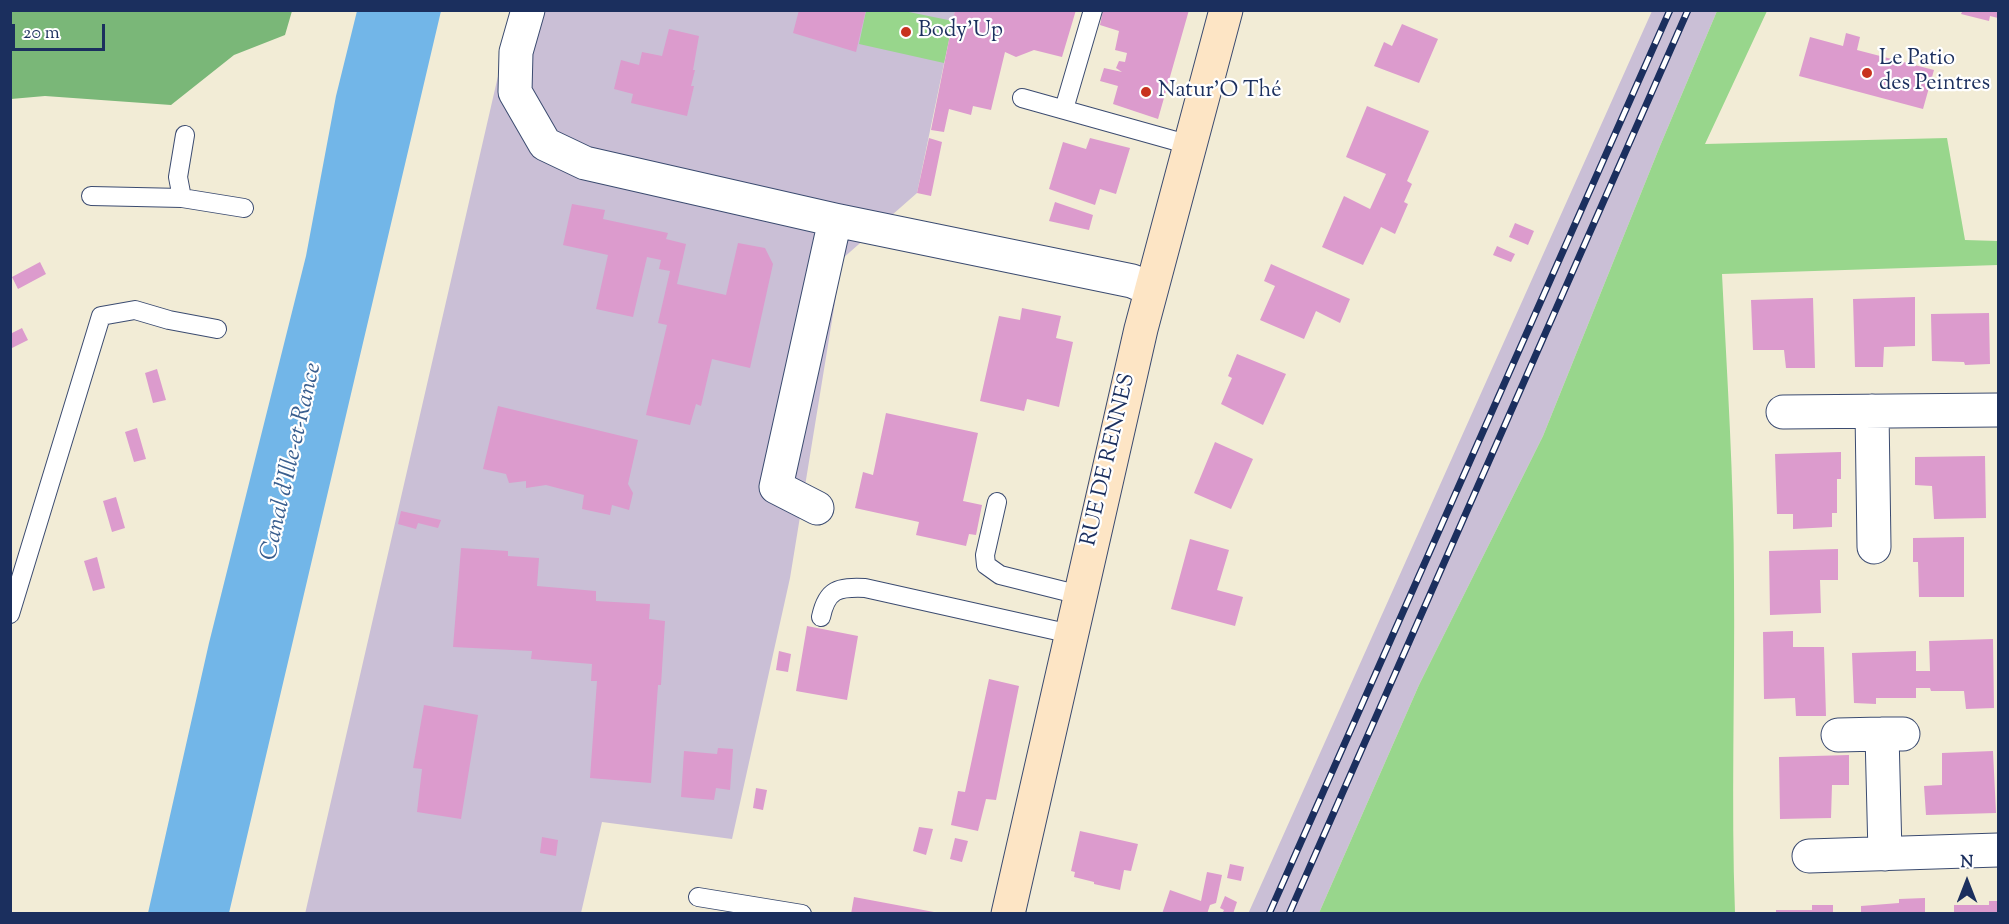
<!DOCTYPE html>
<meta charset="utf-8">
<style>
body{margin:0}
#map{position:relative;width:2009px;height:924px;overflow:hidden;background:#f2ecd6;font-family:"Sorts Mill Goudy",serif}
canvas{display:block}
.frame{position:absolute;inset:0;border:12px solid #1b2f5e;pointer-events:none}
.north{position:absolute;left:1937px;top:852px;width:60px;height:60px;-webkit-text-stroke:4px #fff;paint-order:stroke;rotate:0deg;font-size:16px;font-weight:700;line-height:24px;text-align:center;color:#1b2f5e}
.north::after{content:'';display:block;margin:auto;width:21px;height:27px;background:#1b2f5e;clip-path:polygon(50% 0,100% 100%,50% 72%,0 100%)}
.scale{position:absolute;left:12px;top:24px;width:93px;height:27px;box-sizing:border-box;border:3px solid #1b2f5e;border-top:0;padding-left:8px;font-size:18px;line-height:21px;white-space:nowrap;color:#1b2f5e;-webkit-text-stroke:4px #fff;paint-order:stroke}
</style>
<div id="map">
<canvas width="2009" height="924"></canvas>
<div class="frame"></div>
<div class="north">N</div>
<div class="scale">20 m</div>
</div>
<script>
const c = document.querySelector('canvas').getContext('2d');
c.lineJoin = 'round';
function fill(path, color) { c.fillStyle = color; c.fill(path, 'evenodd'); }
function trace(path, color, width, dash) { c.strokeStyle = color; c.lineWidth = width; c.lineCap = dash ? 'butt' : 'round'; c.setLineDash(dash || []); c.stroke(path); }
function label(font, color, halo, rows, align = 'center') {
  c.font = font + ' "Sorts Mill Goudy",serif'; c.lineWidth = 4.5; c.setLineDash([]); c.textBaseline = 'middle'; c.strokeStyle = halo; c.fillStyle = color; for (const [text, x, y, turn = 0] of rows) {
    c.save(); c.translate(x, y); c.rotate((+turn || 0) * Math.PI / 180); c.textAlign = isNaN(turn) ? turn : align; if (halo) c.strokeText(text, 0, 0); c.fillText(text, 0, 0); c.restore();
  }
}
fill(new Path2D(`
 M 513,11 L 955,11 L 917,193 L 842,259 L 790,578 L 732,839 L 602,822 L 581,913 L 305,914 Z
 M 1652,11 L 1717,11 L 1660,146 L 1543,436 L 1419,685 L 1319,913 L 1248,914 Z`), '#cabfd6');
fill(new Path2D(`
 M 866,11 L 904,11 L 953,21 L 944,63 L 859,44 Z
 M 1717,11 L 1767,11 L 1705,144 L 1947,138 L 1965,240 L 1998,241 L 1998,265 L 1722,274 C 1727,377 1734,479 1734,582 C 1735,693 1731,803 1735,913 L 1319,913 L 1419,685 L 1543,436 L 1660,146 Z`), '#98d68c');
fill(new Path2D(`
 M 11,10 L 292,10 L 292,11 L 285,35 L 234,55 L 171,105 L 45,96 L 11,99 Z`), '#7ab778');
fill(new Path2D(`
 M 357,11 L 441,11 L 229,913 L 148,913 L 209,643 L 306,256 L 336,96 Z`), '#72b6e8');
fill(new Path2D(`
 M 799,10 L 866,10 L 856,52 L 793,33 Z
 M 955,10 L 1076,10 L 1062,57 L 1034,50 L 1016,57 L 1005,52 L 991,110 L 973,106 L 971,115 L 949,109 L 944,132 L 931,130 Z
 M 1103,10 L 1189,10 L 1158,119 L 1113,104 L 1118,86 L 1100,81 L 1104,68 L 1122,72 L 1116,68 L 1119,61 L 1125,62 L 1127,53 L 1115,50 L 1119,31 L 1100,25 Z
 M 1963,10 L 1998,10 L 1998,18 L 1990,16 L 1989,21 L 1961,14 Z
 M 1402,24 L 1438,39 L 1419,83 L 1374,66 L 1384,42 L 1392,46 Z
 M 669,29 L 699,36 L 693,70 L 695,70 L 691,86 L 694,86 L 687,116 L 631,103 L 633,94 L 614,89 L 621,60 L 639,65 L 642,52 L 662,56 Z
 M 1846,33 L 1860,37 L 1857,50 L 1934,70 L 1923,109 L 1799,76 L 1810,37 L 1843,46 Z
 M 1367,106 L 1429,131 L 1407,181 L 1412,184 L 1404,202 L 1408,204 L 1395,234 L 1381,227 L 1363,265 L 1322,247 L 1344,196 L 1370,209 L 1386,174 L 1346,157 Z
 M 929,138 L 942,142 L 931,196 L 917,193 Z
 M 1090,138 L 1130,148 L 1116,194 L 1100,189 L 1095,205 L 1049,189 L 1063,142 L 1086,149 Z
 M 1055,202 L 1093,215 L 1089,230 L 1049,221 Z
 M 572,204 L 605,210 L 603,219 L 668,233 L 666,239 L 686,244 L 677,284 L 726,295 L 738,243 L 765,248 L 773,264 L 750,368 L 712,359 L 701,406 L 696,404 L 690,425 L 646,415 L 667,325 L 658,323 L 670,271 L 659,269 L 661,260 L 647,257 L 633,317 L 596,309 L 608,255 L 563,245 Z
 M 1515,223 L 1534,231 L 1528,245 L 1509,237 Z
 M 1497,246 L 1515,254 L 1511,262 L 1493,255 Z
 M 40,262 L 46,274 L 18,289 L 12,277 Z
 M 1271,264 L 1350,299 L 1340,323 L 1316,311 L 1304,339 L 1260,320 L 1275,286 L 1264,281 Z
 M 1915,297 L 1915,346 L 1884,347 L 1883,367 L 1855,367 L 1853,299 Z
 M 1813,298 L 1815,368 L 1786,368 L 1784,350 L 1753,350 L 1751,300 Z
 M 1022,308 L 1061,316 L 1056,338 L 1073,342 L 1059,407 L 1027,399 L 1024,411 L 980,401 L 999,316 L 1020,320 Z
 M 1989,313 L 1990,364 L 1965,365 L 1964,362 L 1932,361 L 1931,314 Z
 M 22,328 L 28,340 L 10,349 L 10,334 Z
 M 1237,354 L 1286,374 L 1263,425 L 1221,404 L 1232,378 L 1228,376 Z
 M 157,369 L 166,400 L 153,403 L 145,373 Z
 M 498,406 L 638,440 L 628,484 L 633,493 L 629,510 L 612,505 L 610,515 L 582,509 L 584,495 L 546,485 L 526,488 L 526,481 L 509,483 L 506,474 L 483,469 Z
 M 886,413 L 978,433 L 963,501 L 982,505 L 976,535 L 969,534 L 966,546 L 916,535 L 919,522 L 855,508 L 863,472 L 873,475 Z
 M 137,428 L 146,459 L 134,462 L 125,432 Z
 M 1215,442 L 1253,459 L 1231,509 L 1194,493 Z
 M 1841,452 L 1841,479 L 1837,479 L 1837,513 L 1832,513 L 1832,527 L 1793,529 L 1793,514 L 1777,514 L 1775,454 Z
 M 1985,456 L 1986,518 L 1934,519 L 1932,486 L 1915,485 L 1915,457 Z
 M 116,497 L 125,528 L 112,532 L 103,501 Z
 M 401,511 L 441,520 L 438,528 L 418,523 L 416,529 L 398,524 Z
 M 1964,537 L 1964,597 L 1919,597 L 1918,562 L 1913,562 L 1913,538 Z
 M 1190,539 L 1229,550 L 1217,590 L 1243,597 L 1235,626 L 1171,609 Z
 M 461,548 L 508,551 L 508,556 L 539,558 L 537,586 L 596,591 L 596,601 L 650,604 L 649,619 L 665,621 L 661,685 L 658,685 L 651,783 L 590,778 L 597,681 L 591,681 L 592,664 L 531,659 L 532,651 L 453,647 Z
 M 1838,549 L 1838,580 L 1820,580 L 1821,613 L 1770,615 L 1769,551 Z
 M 97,557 L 105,588 L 93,591 L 84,561 Z
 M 807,626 L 858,636 L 847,700 L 796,691 Z
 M 1793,631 L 1793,647 L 1824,647 L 1826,716 L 1796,716 L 1795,698 L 1764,699 L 1763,632 Z
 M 1993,639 L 1994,708 L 1966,709 L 1964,691 L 1931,691 L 1930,688 L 1916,688 L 1916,698 L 1876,698 L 1876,704 L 1854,703 L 1852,653 L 1916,651 L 1916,671 L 1930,671 L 1929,641 Z
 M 779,651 L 791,654 L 788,672 L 776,670 Z
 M 989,679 L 1019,686 L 996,800 L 986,799 L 978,831 L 951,825 L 958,791 L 965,792 Z
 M 424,705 L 478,715 L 461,819 L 417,812 L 422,769 L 413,768 Z
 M 718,748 L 733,749 L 730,790 L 716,788 L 714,800 L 681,797 L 684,751 L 717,754 Z
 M 1993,751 L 1996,813 L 1926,815 L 1924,786 L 1942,785 L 1942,753 Z
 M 1849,755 L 1849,785 L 1832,785 L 1831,818 L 1780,819 L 1779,757 Z
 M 756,788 L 767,790 L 763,810 L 753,808 Z
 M 919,827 L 933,829 L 926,855 L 913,851 Z
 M 1080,831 L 1138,844 L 1131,871 L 1124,870 L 1120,890 L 1094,884 L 1094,882 L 1074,877 L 1075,872 L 1071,871 Z
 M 542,837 L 558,840 L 556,856 L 540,853 Z
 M 955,838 L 968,841 L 962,862 L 950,859 Z
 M 1230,864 L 1244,867 L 1241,881 L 1227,878 Z
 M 1207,872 L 1222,875 L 1216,903 L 1210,905 L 1207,914 L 1162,914 L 1170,890 L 1201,901 Z
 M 1225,896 L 1237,902 L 1233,914 L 1222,914 L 1224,910 L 1220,908 Z
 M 854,897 L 934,912 L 934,914 L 851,914 Z
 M 1925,898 L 1925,914 L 1861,914 L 1861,906 L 1899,903 L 1899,899 Z
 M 1989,901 L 1998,901 L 1998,914 L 1954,914 L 1954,905 L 1989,905 Z
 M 1812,905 L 1833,905 L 1833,914 L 1776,914 L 1776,910 L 1812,910 Z`), '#dc9bcd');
const lane = new Path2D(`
 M 1022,98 L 1190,145
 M 1064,109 L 1093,10
 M 91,196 L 182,198 L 244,208
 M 182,198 L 178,177 L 185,135
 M 997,502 L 985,555 L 986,565 L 1000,575 L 1080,595
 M 10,614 L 101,316 L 135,310 L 169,320 L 217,329
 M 821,617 C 827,589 838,587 865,588 L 1071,634
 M 698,897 L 802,914`);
const street = new Path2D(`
 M 528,10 L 516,52 L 515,92 L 545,144 L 585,163 L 835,220 L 1132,281 L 1151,289
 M 1872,411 L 1874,547
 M 1783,412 L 1998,410
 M 817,508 L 776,487 L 835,220
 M 1838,735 L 1882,734
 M 1885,854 L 1882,734 L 1903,734
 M 1809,856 L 1998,850`);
const secondary = new Path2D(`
 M 1008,914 L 1141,329 L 1226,10`);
trace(lane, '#3b4b70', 20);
trace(street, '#3b4b70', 35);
trace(secondary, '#3b4b70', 35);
trace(lane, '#fff', 18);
trace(street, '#fff', 33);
trace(secondary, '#fde5c5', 33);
const rail = new Path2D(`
 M 1269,914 L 1670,10
 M 1289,914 L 1688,10`);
trace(rail, '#1b2f5e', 7);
trace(rail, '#fff', 4.5, [14]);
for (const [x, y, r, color] of [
 [906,32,6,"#c8321e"],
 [1867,73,6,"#c8321e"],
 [1146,92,6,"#c8321e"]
]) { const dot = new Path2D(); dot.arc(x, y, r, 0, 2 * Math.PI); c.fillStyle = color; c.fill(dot); trace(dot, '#fff', 2); }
label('22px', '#1b2f5e', '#fff', [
 ["Body'Up",918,32],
 ["Le Patio",1879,60],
 ["des Peintres",1879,85],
 ["Natur'O Thé",1158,92]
], 'left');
label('22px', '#1b2f5e', '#fff', [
 ["RUE DE RENNES",1110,460,-77]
]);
label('italic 24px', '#395e8e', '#fff', [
 ["Canal d'Ille-et-Rance",293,462,-77]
]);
</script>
